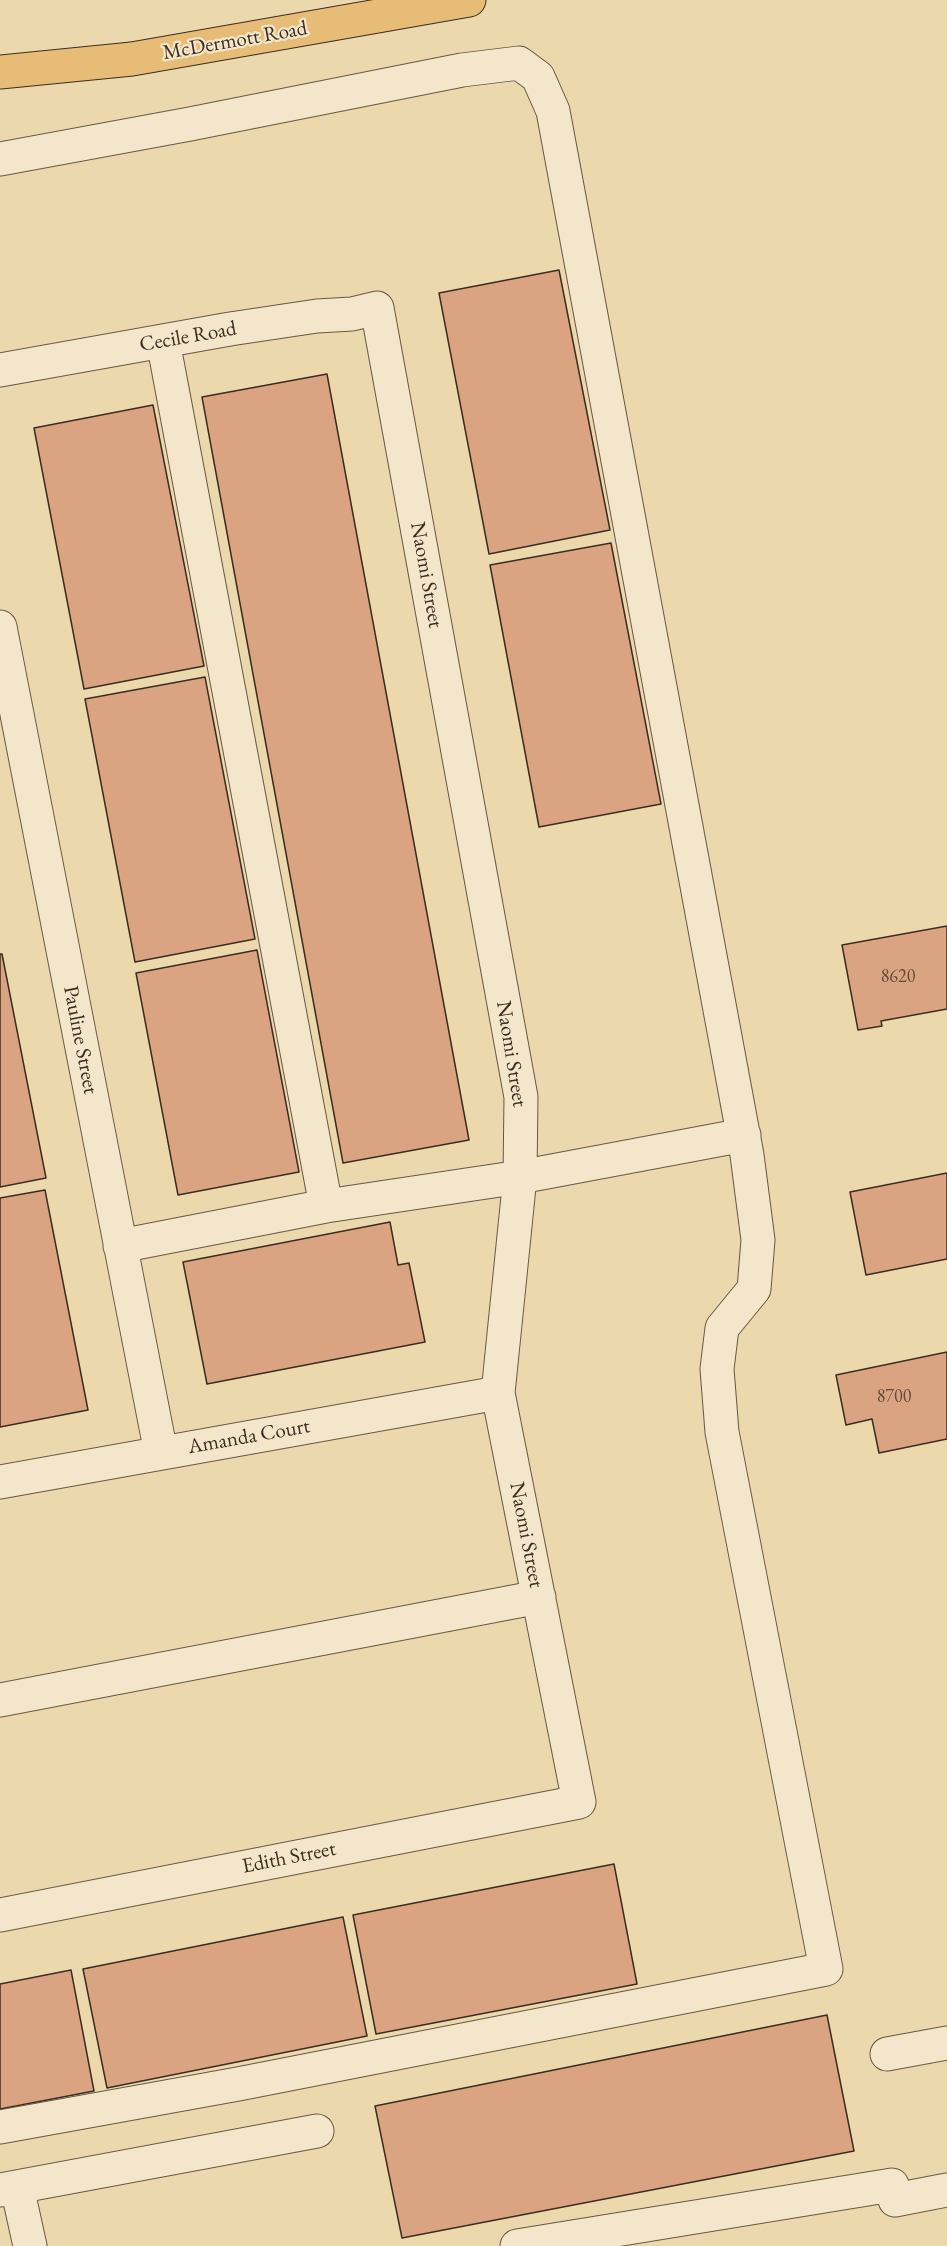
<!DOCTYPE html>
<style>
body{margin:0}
canvas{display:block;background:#ecd8ad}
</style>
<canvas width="947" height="2246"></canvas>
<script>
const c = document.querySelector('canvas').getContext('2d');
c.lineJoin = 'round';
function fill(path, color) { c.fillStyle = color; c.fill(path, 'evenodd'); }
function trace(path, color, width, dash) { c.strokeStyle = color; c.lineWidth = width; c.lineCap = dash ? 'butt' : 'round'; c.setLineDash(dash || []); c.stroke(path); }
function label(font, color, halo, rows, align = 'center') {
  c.font = font + ' "EB Garamond",serif'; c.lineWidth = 4.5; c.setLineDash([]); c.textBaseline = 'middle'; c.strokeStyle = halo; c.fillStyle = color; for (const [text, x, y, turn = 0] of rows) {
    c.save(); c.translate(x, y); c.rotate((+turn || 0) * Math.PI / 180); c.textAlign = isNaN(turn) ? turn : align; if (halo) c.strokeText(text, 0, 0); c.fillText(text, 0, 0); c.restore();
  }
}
const building = new Path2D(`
 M 559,270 L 610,530 L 489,554 L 439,293 Z
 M 327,374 L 469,1140 L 343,1163 L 202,397 Z
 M 153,405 L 204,666 L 84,689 L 34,428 Z
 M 611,543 L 661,804 L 539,827 L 490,565 Z
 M 205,677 L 255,939 L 135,962 L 85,699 Z
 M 947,926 L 947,1009 L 881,1021 L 882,1026 L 858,1030 L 842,945 Z
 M 257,950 L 299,1172 L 178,1195 L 136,973 Z
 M 0,954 L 2,954 L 46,1178 L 0,1187 Z
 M 947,1173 L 947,1259 L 866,1275 L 850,1192 Z
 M 45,1190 L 88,1410 L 0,1427 L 0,1198 Z
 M 390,1222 L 398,1265 L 409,1263 L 425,1342 L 207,1384 L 183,1262 Z
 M 947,1352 L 947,1439 L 879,1453 L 872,1419 L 846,1425 L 836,1375 Z
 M 614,1864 L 637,1984 L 376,2034 L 353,1915 Z
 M 343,1917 L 367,2036 L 107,2088 L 83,1969 Z
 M 71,1970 L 94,2091 L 0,2109 L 0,1984 Z
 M 827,2015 L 854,2151 L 402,2238 L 375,2106 Z`);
fill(building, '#daa482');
trace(building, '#3b2d21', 1.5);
const minor = new Path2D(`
 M 0,159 L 190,124 L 462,70 L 519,63 L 538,77 L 553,111 L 747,1155 L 758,1240 L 754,1289 L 722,1328 L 717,1369 L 722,1432 L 826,1969 L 238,2084 L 0,2127
 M 163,341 L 326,1206
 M 0,370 L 230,329 L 317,316 L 352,314 L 377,308 L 521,1097 L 520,1177 L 498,1393 L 579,1802 L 0,1915
 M 0,627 L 161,1453
 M 120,1246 L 326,1206 L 520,1177 L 744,1135
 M 0,1482 L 498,1393
 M 0,1700 L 539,1597
 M 887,2054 L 947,2043
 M 17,2187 L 30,2246
 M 0,2190 L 317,2131
 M 895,2200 L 947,2190
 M 517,2246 L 892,2185`);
const major = new Path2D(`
 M 0,72 L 132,59 L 469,0`);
trace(minor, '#675844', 35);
trace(major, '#3b2d21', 35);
trace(minor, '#f3e6ca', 33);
trace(major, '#e6bc76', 33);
label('18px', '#634b39', null, [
 ["8620",898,977],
 ["8700",894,1397]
]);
label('21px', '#3b2d21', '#f3e6ca', [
 ["McDermott Road",235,41,-10],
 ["Cecile Road",188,337,-10],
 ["Naomi Street",426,575,80],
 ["Pauline Street",80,1040,79],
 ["Naomi Street",511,1054,81],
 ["Amanda Court",249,1437,-10],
 ["Naomi Street",526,1535,79],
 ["Edith Street",289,1858,-11]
]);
</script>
